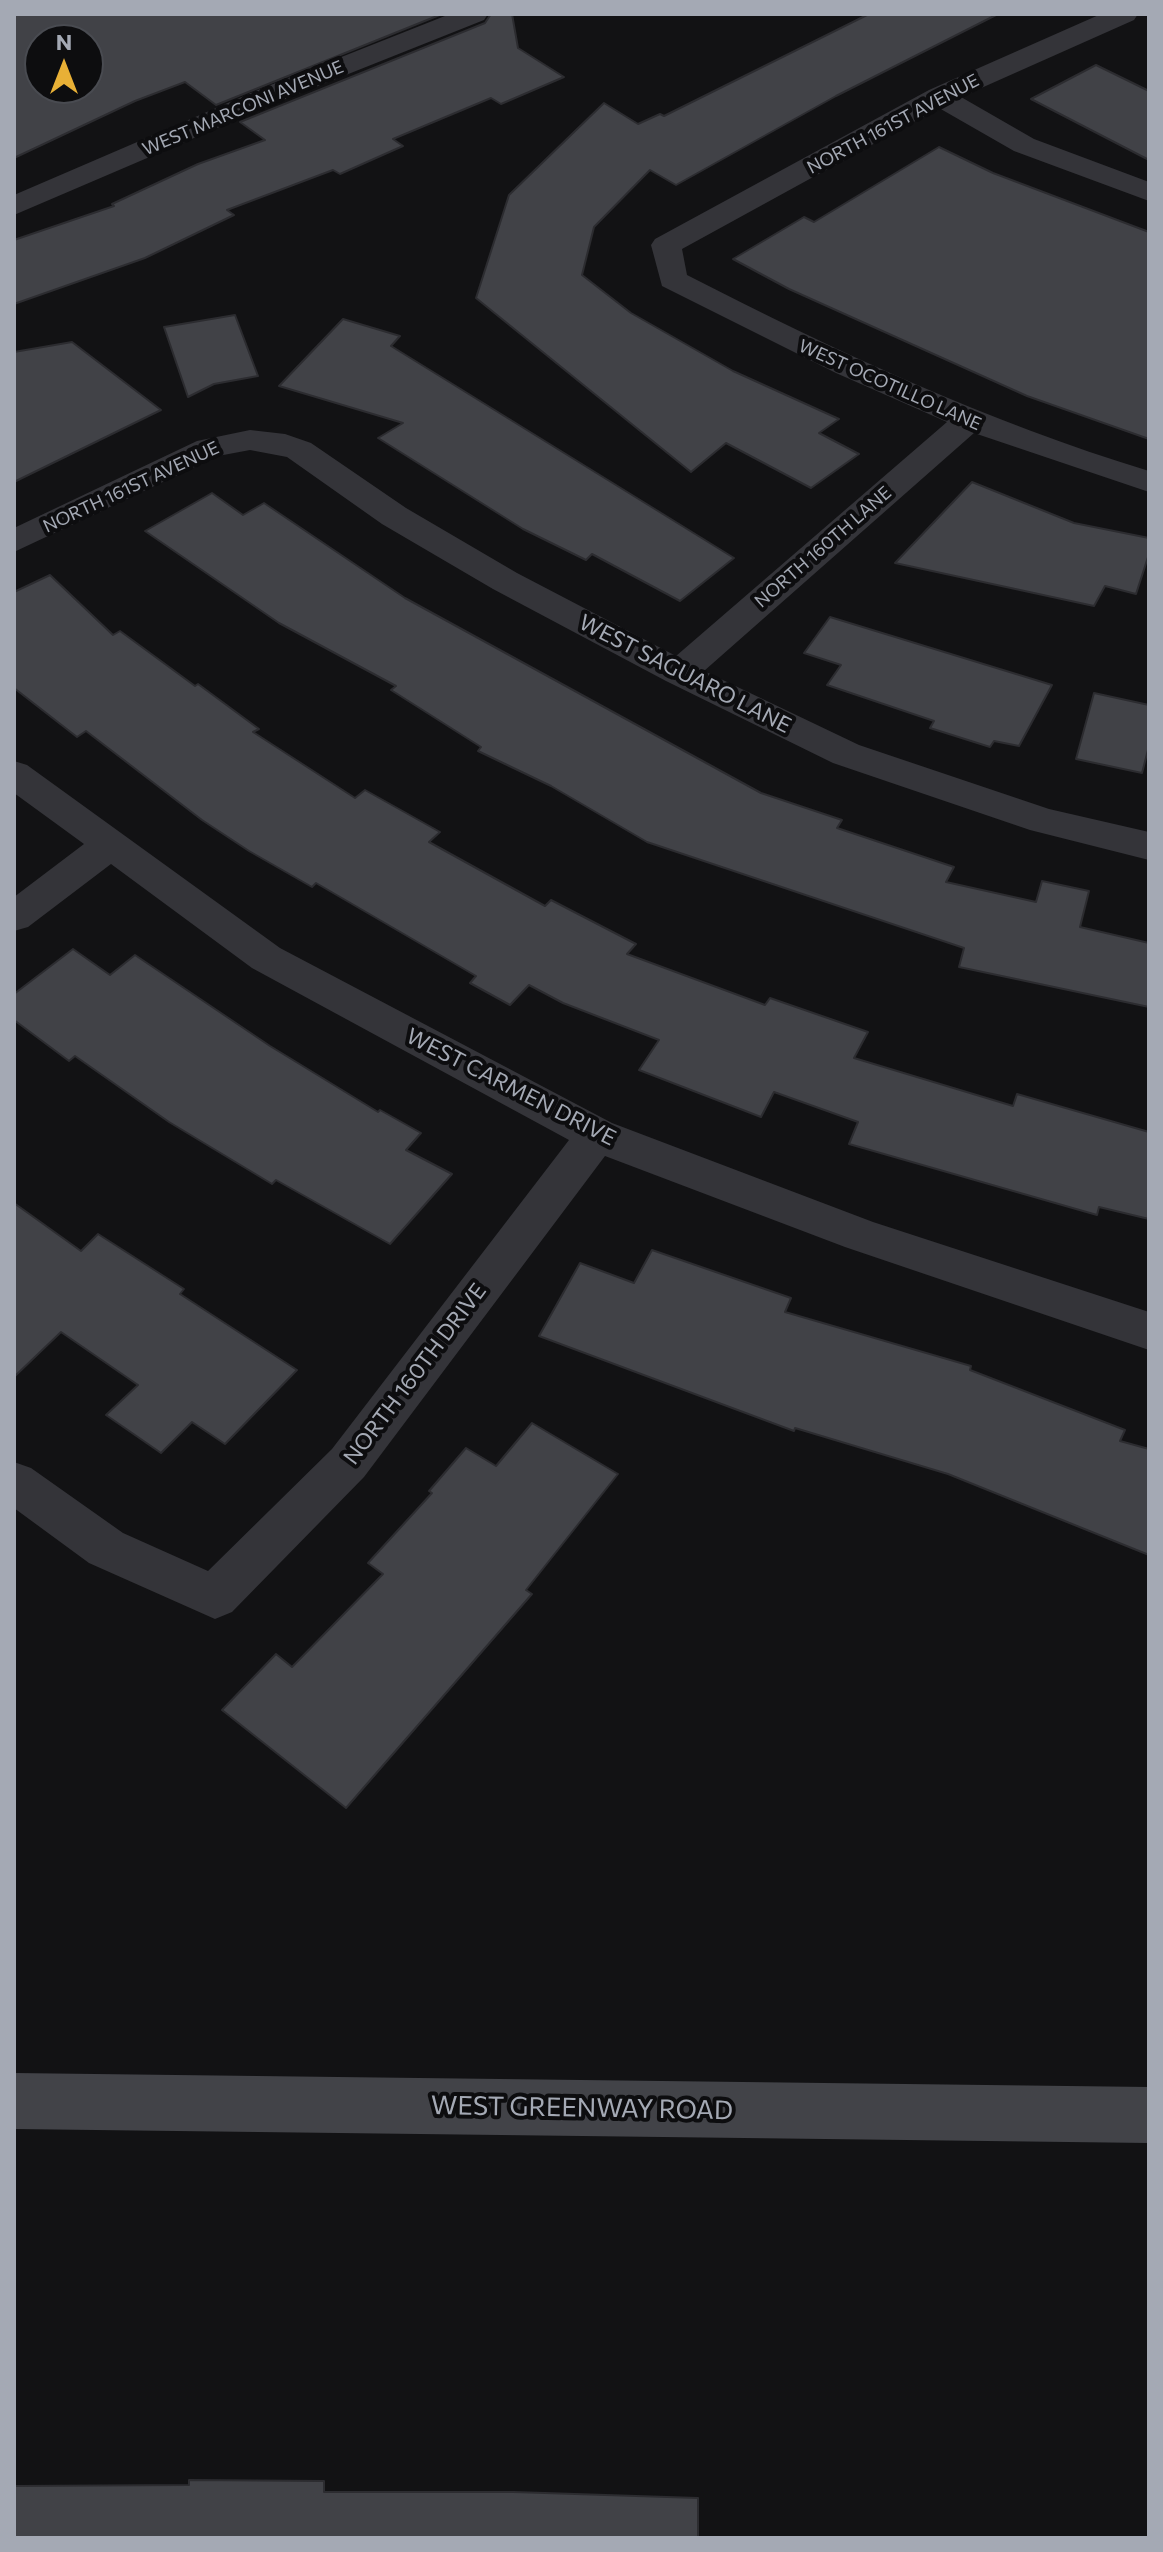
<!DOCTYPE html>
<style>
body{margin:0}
#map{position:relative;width:1163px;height:2552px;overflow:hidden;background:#121214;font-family:Commissioner,sans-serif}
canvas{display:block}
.frame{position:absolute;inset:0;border:16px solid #a4a9b4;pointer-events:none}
.north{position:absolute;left:24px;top:24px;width:80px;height:80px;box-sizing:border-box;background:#0d0d0f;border:2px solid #494b51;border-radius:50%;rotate:0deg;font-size:22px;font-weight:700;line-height:32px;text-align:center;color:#a4a9b4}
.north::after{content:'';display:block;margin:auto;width:28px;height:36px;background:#e8b036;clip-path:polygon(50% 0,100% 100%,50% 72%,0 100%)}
</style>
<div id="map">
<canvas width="1163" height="2552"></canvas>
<div class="frame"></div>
<div class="north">N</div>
</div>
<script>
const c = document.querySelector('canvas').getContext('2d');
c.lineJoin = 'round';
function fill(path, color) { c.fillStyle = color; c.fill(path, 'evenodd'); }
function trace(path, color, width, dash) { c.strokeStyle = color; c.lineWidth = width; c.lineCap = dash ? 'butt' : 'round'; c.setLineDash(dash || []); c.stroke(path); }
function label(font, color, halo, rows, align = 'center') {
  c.font = font + ' Commissioner,sans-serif'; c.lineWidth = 8; c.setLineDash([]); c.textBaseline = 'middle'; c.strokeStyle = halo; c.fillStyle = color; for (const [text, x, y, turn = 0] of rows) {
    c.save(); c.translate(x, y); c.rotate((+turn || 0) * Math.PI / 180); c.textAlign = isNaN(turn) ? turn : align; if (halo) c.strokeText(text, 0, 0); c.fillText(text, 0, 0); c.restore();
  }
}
const building = new Path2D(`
 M 14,14 L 442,14 L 216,105 L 185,82 L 135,101 L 14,158 ZM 40,40 L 88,40 L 88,88 L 40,88 Z
 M 491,14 L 512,14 L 518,48 L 564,77 L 501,104 L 491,98 L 393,139 L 403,146 L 340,174 L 333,170 L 227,210 L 234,215 L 145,258 L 14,304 L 14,240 L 114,206 L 112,204 L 198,164 L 265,140 L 240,122 L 485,23 Z
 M 869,14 L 998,14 L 836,96 L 676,185 L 650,170 L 594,227 L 582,275 L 631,313 L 733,371 L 839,419 L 819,433 L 859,454 L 811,488 L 726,443 L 691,472 L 476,298 L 509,195 L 604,103 L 638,124 L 660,114 L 664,116 Z
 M 1096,65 L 1149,91 L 1149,160 L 1031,99 Z
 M 939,147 L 993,173 L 1149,232 L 1149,439 L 1027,396 L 789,289 L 733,259 L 804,217 L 814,222 Z
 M 235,315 L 258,376 L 214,384 L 188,397 L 164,327 Z
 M 343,319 L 400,336 L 391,346 L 734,558 L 680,601 L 592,554 L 586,560 L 523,529 L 378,438 L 403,423 L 279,386 Z
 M 72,342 L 161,410 L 14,482 L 14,352 Z
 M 972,482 L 1074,523 L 1149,538 L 1149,554 L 1136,594 L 1105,586 L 1094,606 L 895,563 Z
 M 212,493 L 243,515 L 264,503 L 405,598 L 761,793 L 842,820 L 837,828 L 954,867 L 946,882 L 1036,902 L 1042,881 L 1089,891 L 1080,927 L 1149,943 L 1149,1007 L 959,967 L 964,948 L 647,842 L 551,786 L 478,751 L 481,747 L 391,690 L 396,686 L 279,623 L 145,531 Z
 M 50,575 L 113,635 L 120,631 L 195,686 L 198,684 L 259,729 L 253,732 L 355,798 L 365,790 L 440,832 L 429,842 L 545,906 L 551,900 L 636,944 L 627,954 L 765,1005 L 770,998 L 868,1032 L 854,1058 L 1013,1106 L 1017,1094 L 1149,1132 L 1149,1219 L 1099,1207 L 1097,1215 L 849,1144 L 858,1122 L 774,1092 L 761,1117 L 639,1070 L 659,1040 L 563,1003 L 529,985 L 510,1005 L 470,983 L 476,976 L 316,883 L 312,887 L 249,851 L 202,820 L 86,731 L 77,737 L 14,688 L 14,592 Z
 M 830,617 L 1052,685 L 1019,746 L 994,741 L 990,747 L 930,728 L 934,721 L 827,685 L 841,665 L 804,653 Z
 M 1094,693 L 1149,705 L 1149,746 L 1142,773 L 1076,759 Z
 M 73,949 L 110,975 L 135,955 L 270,1046 L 378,1112 L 380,1110 L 421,1133 L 406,1150 L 452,1174 L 390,1244 L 276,1180 L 272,1184 L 169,1122 L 75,1056 L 69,1061 L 14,1020 L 14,994 Z
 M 14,1203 L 81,1251 L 98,1234 L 184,1289 L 180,1294 L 297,1370 L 225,1444 L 192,1422 L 161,1453 L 106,1415 L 138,1385 L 61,1332 L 14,1377 Z
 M 652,1250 L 791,1298 L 785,1312 L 971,1366 L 970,1370 L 1125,1430 L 1120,1441 L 1149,1449 L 1149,1555 L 948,1474 L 795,1428 L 794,1431 L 539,1336 L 580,1263 L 634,1283 Z
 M 532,1423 L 618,1474 L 526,1590 L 532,1594 L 346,1808 L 222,1710 L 276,1654 L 292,1667 L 383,1574 L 368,1563 L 432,1493 L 429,1491 L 466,1448 L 496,1466 Z
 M 189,2480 L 324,2481 L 324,2492 L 514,2492 L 698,2498 L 698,2538 L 14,2538 L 14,2486 L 189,2485 Z`);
fill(building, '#414247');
trace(building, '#2c2c30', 2);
fill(new Path2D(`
 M 450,14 L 488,14 L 484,20 L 278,102 L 14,215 L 14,195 L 258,90 Z
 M 1101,14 L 1138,14 L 1134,20 L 961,97 L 1034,139 L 1149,182 L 1149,201 L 1014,151 L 939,108 L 682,249 L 687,275 C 837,352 988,422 1149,471 L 1149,492 L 974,433 L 704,671 L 859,745 L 1049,809 L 1149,832 L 1149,860 L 1030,830 L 833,763 L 666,681 L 493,589 L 382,524 L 287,457 L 250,450 L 218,456 L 14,552 L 14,528 L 197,441 L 250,430 L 285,434 L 311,443 L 406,508 L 517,573 L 676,656 L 947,422 L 836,373 L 662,286 L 651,245 L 655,239 L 929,90 Z
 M 14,761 L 27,765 L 280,948 L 612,1123 L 873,1222 L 1149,1312 L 1149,1350 L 845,1247 L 605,1156 L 364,1477 L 232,1612 L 215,1619 L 89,1563 L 14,1508 L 14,1462 L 31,1468 L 123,1533 L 208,1571 L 332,1449 L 569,1140 L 252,968 L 111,864 L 28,927 L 14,931 L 14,897 L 84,844 L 14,793 Z`), '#343439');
fill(new Path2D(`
 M 14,2073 L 1149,2087 L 1149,2143 L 14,2129 Z`), '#424348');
label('18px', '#a4a9b4', '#0d0d0f', [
 ["WEST MARCONI AVENUE",243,108,-23],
 ["NORTH 161ST AVENUE",893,124,-28],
 ["WEST OCOTILLO LANE",890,385,24],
 ["NORTH 161ST AVENUE",131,487,-25],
 ["NORTH 160TH LANE",823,547,-41]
]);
label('22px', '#a4a9b4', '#0d0d0f', [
 ["WEST SAGUARO LANE",685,674,27],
 ["WEST CARMEN DRIVE",511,1087,27],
 ["NORTH 160TH DRIVE",415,1374,-53]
]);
label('26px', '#a4a9b4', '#0d0d0f', [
 ["WEST GREENWAY ROAD",582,2108,1]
]);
</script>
